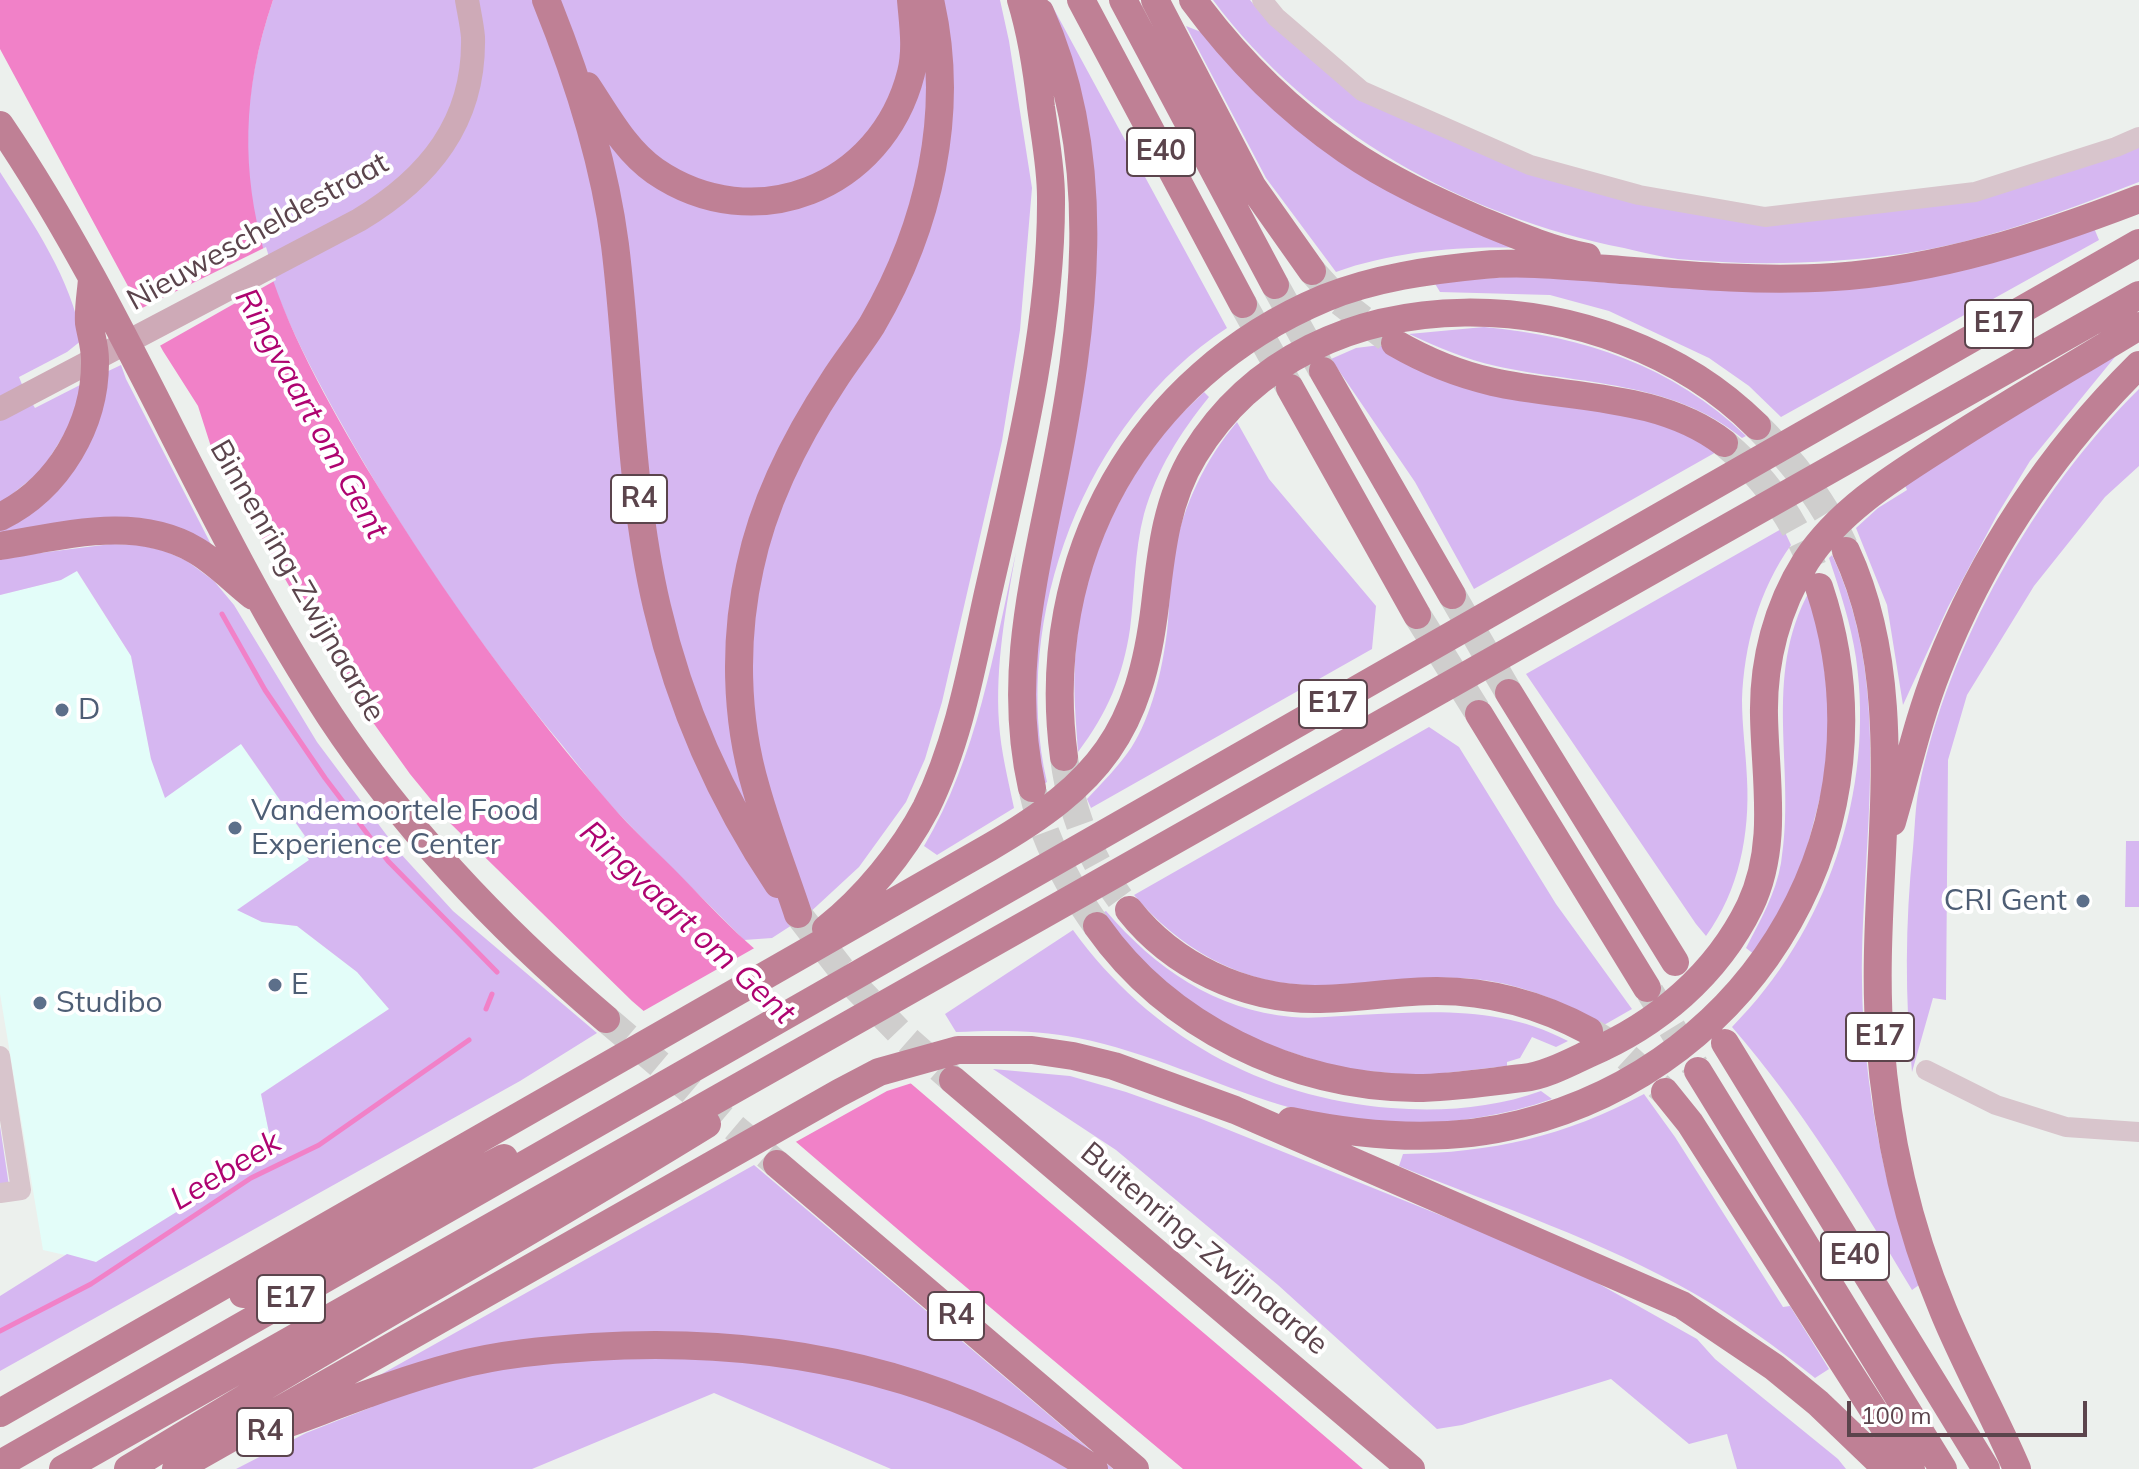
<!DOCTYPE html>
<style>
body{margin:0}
#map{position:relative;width:2139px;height:1469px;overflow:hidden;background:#ecf0ed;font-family:Mulish,sans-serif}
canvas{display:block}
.scale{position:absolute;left:1847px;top:1401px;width:240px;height:36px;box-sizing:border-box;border:4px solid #5b444c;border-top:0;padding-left:10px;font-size:24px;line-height:28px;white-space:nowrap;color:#5b444c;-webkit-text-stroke:6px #fff;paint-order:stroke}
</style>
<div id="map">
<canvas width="2139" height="1469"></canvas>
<div class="scale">100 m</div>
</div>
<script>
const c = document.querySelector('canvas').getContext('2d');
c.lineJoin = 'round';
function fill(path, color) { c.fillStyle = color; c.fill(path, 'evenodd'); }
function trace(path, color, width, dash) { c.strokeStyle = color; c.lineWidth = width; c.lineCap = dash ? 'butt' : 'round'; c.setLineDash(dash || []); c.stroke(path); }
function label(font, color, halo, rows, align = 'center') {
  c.font = font + ' Mulish,sans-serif'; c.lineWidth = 8; c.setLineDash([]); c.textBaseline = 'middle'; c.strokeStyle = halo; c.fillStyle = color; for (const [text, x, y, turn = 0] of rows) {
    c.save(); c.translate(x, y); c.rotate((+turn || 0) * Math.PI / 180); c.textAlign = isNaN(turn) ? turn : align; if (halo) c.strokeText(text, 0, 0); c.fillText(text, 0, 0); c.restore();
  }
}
fill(new Path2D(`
 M 76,570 L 131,656 L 151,759 L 240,743 L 305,837 L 309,860 L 238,910 L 262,922 L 297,926 L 357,972 L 389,1009 L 261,1094 L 273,1152 L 96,1262 L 43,1250 L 0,994 L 0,595 L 61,580 Z`), '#e3fdf9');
fill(new Path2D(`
 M 273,0 L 1000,0 L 1009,41 L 1032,188 L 1020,330 L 1002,441 L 942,702 L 925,759 L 906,802 L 859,867 L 806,916 L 772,938 L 744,940 C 702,897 658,855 616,811 C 597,790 580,767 562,745 C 478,644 404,536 340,421 C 300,349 260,273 250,191 C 242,126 252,61 273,0 Z
 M 1049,0 L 1227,328 C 1085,420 1010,618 1047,782 L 1044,784 L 1033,720 L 1036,636 L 1076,422 L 1071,56 Z
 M 1213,0 L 1250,0 L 1270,24 L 1357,98 L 1528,173 L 1765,225 L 1977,201 L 2139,146 L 2139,182 C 2062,212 1984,242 1901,254 C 1828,264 1752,266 1678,259 C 1660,257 1642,252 1624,248 C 1465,217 1311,131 1213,0 Z
 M 1186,26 L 1206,34 L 1268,99 L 1523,248 C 1460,246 1395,251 1336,272 L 1266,178 Z
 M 0,172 C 34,225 71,278 82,340 L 67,352 L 19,377 L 23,387 L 0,399 Z
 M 2094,228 L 2099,240 L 1781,417 L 1749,386 L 1709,358 L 1609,311 L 1550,295 L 1440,292 L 1434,282 L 1523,276 L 1778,288 Z
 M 1484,327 C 1584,336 1673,366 1746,436 L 1742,438 C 1671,380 1581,385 1496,366 C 1465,359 1437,347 1409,334 Z
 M 2128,341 L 2030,461 L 1997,515 L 1948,607 L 1903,705 L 1887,605 L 1856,528 L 1878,508 L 1907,490 L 1904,483 Z
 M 1380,345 L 1407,361 L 1677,428 L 1718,451 L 1474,589 L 1415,482 L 1331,359 L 1356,348 Z
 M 121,365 L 126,379 L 216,554 L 211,549 L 0,537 L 0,530 L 18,520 L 102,374 Z
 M 82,384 L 73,420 L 42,470 L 0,504 L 0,420 L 32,403 L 35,408 Z
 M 2139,389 L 2139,466 L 2105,497 L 2034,586 L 1967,695 L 1948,760 L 1946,1000 L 1933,998 L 1912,1072 C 1905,997 1905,924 1913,848 C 1915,828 1915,807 1919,788 C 1948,644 2035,492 2139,389 Z
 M 1204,392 L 1209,397 C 1180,433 1157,469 1144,514 C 1134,552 1135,591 1130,629 C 1123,676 1107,714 1078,752 C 1076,721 1073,691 1075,660 C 1079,580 1112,499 1162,436 C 1174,420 1190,406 1204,392 Z
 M 1237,422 L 1269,479 L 1376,606 L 1372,649 L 1091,808 L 1087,799 C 1102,783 1118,767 1131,748 C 1152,715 1162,671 1167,632 C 1170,606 1169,578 1174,553 C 1184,504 1205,460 1237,422 Z
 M 1783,528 L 1791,545 C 1759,590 1744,645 1742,700 C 1742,726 1746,753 1747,779 C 1750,834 1739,891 1706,936 L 1696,924 L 1526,674 Z
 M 111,544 L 139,545 L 165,551 L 187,561 L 214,581 L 234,605 L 317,742 L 400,853 L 453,911 L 597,1033 L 520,1081 L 0,1371 L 0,1296 L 67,1254 L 96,1262 L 273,1152 L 261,1094 L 389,1009 L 357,972 L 297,926 L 262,922 L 237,910 L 309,860 L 298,845 L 305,836 L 241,744 L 165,798 L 151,759 L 131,656 L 77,571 L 61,580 L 0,595 L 0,558 Z
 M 1016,552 C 1006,608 995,665 999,723 C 1001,752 1008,779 1014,808 L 937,855 L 924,846 C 977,757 994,652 1016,552 Z
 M 1832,555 C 1895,689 1861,839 1862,981 C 1863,1086 1884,1187 1919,1285 L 1912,1290 C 1857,1198 1802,1108 1732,1027 C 1827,931 1875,791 1856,658 C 1851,624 1840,591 1829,558 Z
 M 1810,590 L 1820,619 L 1832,751 L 1799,879 L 1755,955 L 1746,948 C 1760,921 1776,893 1781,863 C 1797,769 1761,678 1810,590 Z
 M 1429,727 L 1459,747 L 1556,904 L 1632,1009 L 1604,1025 C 1567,1004 1532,988 1490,981 C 1430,971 1368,987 1307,985 C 1238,983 1178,947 1134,895 Z
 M 2126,841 L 2139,841 L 2139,907 L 2125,907 Z
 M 1106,911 C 1155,968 1215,1010 1292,1017 C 1314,1019 1337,1016 1359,1015 C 1432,1011 1502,1006 1568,1041 L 1556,1047 L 1532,1037 L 1520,1058 L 1507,1062 L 1507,1066 L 1419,1076 L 1339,1068 L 1259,1042 L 1212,1017 L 1170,986 L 1138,957 L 1102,913 Z
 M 1073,930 C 1149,1035 1262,1098 1391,1108 C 1442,1112 1494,1108 1541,1091 L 1552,1099 C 1466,1129 1369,1132 1281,1105 C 1213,1084 1148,1052 1078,1038 C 1039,1030 996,1030 956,1032 L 945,1014 Z
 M 993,1069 L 1070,1076 L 1126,1092 L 1199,1118 L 1567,1266 L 1697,1339 L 1715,1359 L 1838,1459 L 1846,1469 L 1737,1469 L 1727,1434 L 1689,1444 L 1611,1379 L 1462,1425 L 1437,1429 L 1278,1285 L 1116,1150 Z
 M 1644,1094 L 1675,1137 L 1783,1307 L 1790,1306 L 1829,1369 L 1815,1378 C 1777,1348 1738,1319 1695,1294 C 1603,1241 1498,1206 1399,1166 L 1403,1154 C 1491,1153 1566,1136 1644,1094 Z
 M 0,1126 L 9,1186 L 0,1187 Z
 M 754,1165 L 1113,1469 L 891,1469 L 714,1393 L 532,1469 L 236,1469 L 306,1433 L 372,1407 L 371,1380 Z`), '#d6b7f1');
fill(new Path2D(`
 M 0,0 L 273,0 C 209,187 279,321 374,480 C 444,595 524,704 612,806 C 631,828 653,848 673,868 C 698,893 722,920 748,943 C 800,990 855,1035 908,1081 C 1059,1211 1212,1339 1363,1469 L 1183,1469 L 923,1251 L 632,1001 L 451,824 L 410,774 L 344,682 L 213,453 L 198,406 L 163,351 L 0,49 Z`), '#f181c8');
fill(new Path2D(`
 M 266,247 L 276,280 L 156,348 L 136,311 Z
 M 758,946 L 915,1082 L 887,1091 L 792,1144 L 640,1013 Z`), '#ecf0ed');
trace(new Path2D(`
 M 222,614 L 265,690 L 325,778 L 388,861 L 497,972
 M 486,1009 L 492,994
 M 0,1331 L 91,1284 L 251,1178 L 319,1145 L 469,1040`), '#f181c8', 5);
trace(new Path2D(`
 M 1312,271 L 1338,300 L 1387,338
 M 1275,285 L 1322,370
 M 1243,304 L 1290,388
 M 1757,426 C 1792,461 1823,500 1844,546
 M 1724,443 C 1767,479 1799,526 1817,579
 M 1452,595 L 1509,693
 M 1417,615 L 1479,714
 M 1064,757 C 1071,814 1092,865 1129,910
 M 1033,792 C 1044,840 1068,886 1097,926
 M 798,914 L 851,982 L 902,1035 L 953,1080
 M 1650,992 L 1695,1066
 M 606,1019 L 777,1164
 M 1593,1033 L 1617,1048 L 1665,1092`), '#cfcecd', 28, [28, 14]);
trace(new Path2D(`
 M 1262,0 L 1276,17 L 1362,91 L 1530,165 L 1639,195 L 1765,217 L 1975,192 L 2116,147 L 2139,137
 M 0,1056 L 21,1190 L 0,1193
 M 1926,1070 L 1996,1105 L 2066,1127 L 2139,1132`), '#d8c5cc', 20);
trace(new Path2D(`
 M 0,409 L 359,220 C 429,178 475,122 473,37 C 472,25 469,12 467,0`), '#ceaab7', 24);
trace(new Path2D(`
 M 546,0 C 578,79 604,160 615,245 C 630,366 629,488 657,607 C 680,706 721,799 778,884
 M 1081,0 L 1243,304
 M 1123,0 L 1275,285
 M 1155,0 L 1252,186 L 1312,271
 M 1193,0 C 1235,57 1288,110 1346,150 C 1388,179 1436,201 1482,221 C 1516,235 1551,250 1587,257
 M 587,86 C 607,116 625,150 655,171 C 754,239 882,188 911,73 C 917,49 913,24 911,0
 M 0,125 C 127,312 206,527 330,716 C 406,831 501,930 606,1019
 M 1395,343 C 1426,361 1458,374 1493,382 C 1569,399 1659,393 1724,443
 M 1323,371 L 1452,595
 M 1290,388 L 1417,615
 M 0,517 C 59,488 96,424 95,360 C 95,347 91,335 89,323 C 88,309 91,293 92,279
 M 0,546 C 64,536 135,515 195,550 C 216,562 234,581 253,596
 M 1846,551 C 1916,702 1867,879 1880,1040 C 1887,1133 1907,1224 1943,1310 C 1965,1364 1994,1415 2017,1469
 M 1509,693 L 1675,962
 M 1479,714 L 1647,988
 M 1064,757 C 1037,558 1139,376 1325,298 C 1374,278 1430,270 1483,265 C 1524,261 1568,266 1609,269 C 1684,275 1759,282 1834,277 C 1940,270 2040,237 2139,199
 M 1032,788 C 1008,681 1032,587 1053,482 C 1084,328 1107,160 1040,12
 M 1892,822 C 1907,771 1918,719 1938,669 C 1983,554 2051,452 2139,365
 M 1129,910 C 1173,966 1244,999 1315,999 C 1356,999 1396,991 1437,991 C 1492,991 1541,1005 1589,1031
 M 798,914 C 784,872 768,831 756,788 C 735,717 734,638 750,567 C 764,500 797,436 834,380 C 846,361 860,344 872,325 C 929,227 956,112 930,0
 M 1097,926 C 1168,1027 1293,1087 1416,1088 C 1452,1088 1487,1082 1523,1078 C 1544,1076 1569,1063 1588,1054 C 1657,1025 1717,974 1750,906 C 1779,845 1765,780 1764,715 C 1763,661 1777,607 1806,561 C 1840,509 1897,475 1947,443 C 2010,402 2075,365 2139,326
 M 826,929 C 865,898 903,852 926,808 C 959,741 972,665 988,593 C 1017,466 1052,327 1051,197 C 1051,168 1045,137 1041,107 C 1037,70 1032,36 1021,0
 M 1725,1043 L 1986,1469
 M 1698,1071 L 1943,1469
 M 953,1080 L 1411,1469
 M 1665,1092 L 1690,1123 L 1911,1469
 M 1291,1121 C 1366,1137 1446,1143 1520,1124 C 1759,1064 1898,822 1819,587
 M 777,1164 L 1135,1469
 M 243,1294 L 504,1158
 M 0,1413 L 990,847 C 1099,784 1140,732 1155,605 C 1161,553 1166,501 1194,455 C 1312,261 1610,279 1757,426
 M 278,1427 C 336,1406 394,1382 455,1366 C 500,1354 546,1350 592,1347 C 771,1336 943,1371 1094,1469
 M 0,1464 L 2139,243
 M 63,1469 L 2139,295
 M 128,1469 C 319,1351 516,1242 707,1124
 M 176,1469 L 839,1093 L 879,1072 L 958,1050 L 1032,1050 L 1073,1056 L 1114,1066 L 1235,1110 L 1682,1305 L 1774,1367 L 1818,1403 L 1887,1469`), '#bf8095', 28);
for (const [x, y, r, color] of [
 [62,710,8,"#5c6f8a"],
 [235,828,8,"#5c6f8a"],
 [2083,901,8,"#5c6f8a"],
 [275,985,8,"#5c6f8a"],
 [40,1003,8,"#5c6f8a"]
]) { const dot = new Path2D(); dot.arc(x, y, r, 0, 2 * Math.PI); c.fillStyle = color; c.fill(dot); trace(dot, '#fff', 3); }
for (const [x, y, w] of [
 [1161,152,68],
 [1999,324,68],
 [639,499,56],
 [1333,704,68],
 [1880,1037,68],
 [1855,1256,68],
 [291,1299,68],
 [956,1316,56],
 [265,1432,56]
]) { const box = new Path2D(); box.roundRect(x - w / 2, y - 24, w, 48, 6); c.fillStyle = '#fff'; c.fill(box); trace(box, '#5b444c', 2); }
label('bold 28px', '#5b444c', null, [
 ["E40",1161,152],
 ["E17",1999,324],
 ["R4",639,499],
 ["E17",1333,704],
 ["E17",1880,1037],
 ["E40",1855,1256],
 ["E17",291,1299],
 ["R4",956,1316],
 ["R4",265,1432]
]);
label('30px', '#5b444c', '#fff', [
 ["Nieuwescheldestraat",258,232,-29],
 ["Binnenring-Zwijnaarde",297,581,60],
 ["Buitenring-Zwijnaarde",1204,1249,40]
]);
label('30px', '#4e5e75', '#fff', [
 ["D",78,710],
 ["Vandemoortele Food",251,811],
 ["Experience Center",251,845],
 ["CRI Gent",2067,901,"right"],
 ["E",291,985],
 ["Studibo",56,1003]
], 'left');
label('italic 32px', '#ae0370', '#fff', [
 ["Ringvaart om Gent",311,414,61],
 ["Ringvaart om Gent",687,923,43],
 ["Leebeek",226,1171,-31]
]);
</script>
